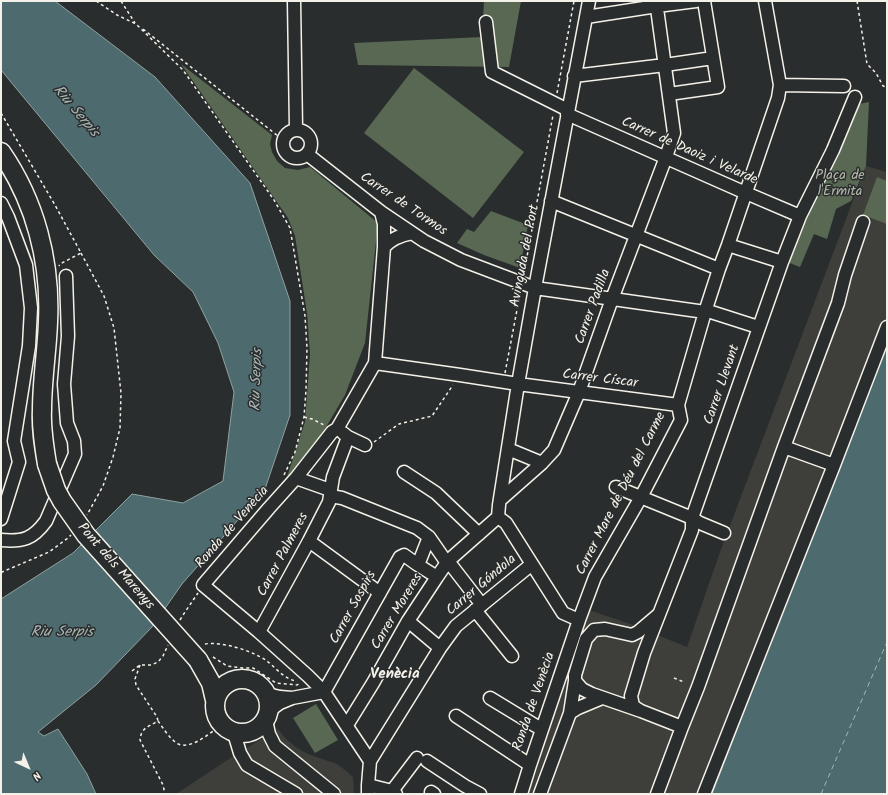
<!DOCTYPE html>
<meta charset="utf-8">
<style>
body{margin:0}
#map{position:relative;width:888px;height:795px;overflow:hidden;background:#2a2d2e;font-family:Kalam,sans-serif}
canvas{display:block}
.frame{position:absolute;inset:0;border:2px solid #f4f1e8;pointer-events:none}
.north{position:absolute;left:8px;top:747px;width:40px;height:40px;-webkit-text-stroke:3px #2a2d2e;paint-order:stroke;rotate:136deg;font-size:11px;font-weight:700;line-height:16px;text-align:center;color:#f4f1e8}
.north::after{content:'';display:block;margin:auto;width:14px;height:18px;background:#f4f1e8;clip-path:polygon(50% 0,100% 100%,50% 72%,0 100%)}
</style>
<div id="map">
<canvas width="888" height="795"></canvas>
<div class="frame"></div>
<div class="north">N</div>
</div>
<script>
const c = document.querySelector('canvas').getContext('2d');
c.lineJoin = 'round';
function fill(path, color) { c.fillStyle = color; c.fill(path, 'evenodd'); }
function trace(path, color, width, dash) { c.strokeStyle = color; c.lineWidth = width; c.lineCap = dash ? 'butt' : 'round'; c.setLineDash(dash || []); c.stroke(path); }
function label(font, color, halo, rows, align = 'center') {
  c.font = font + ' Kalam,sans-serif'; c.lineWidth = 3; c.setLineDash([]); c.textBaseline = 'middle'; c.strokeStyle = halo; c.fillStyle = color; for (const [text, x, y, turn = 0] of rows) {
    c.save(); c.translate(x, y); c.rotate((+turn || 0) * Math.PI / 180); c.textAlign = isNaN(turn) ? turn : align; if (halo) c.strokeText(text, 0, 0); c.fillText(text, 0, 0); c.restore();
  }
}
fill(new Path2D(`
 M 866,166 L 887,172 L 887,333 L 710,794 L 529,794 L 552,721 L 589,610 L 633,625 L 687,647 L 720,552 Z
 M 278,729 L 285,738 L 297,748 L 308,754 L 337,764 L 345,770 L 353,777 L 354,794 L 176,794 L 232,757 Z`), '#3e3e3a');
fill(new Path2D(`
 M 484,1 L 521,1 L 509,67 L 358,65 L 354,43 L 482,37 Z
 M 181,64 L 272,135 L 270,144 L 272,152 L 277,161 L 285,168 L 298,170 L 310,167 L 378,223 L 365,343 L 345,395 L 310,454 L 288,482 L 286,480 L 305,422 L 310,354 L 307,313 L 295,236 L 288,218 Z
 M 414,68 L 524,152 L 473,218 L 364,133 Z
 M 869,102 L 866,166 L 851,201 L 836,209 L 827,239 L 814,234 L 800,267 L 787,262 L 859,104 Z
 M 877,177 L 887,181 L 887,224 L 863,215 Z
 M 491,211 L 528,225 L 520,268 L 484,255 L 457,243 L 467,229 L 474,232 Z
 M 316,704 L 338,740 L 315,753 L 293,718 Z`), '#586852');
const water = new Path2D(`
 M 1,1 L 55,1 L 155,77 L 250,183 L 290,301 L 290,415 L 265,489 L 182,584 L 152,627 L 96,685 L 38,732 L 44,736 L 58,729 L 87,774 L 96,794 L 1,794 L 1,599 L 73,553 L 132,494 L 183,503 L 223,481 L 234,392 L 218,343 L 193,292 L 154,255 L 1,70 Z
 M 887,337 L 887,794 L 712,794 L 815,528 Z`);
fill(water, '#4d6b6f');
trace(water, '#90a19f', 1);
trace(new Path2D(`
 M 821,794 L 887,642`), '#a9b5b2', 1, [5, 4]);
const minor = new Path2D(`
 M 294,1 L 296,129
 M 586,17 L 657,6 L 696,1
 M 486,22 L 492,72 L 568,110
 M 574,76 L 665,65 L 713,58
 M 780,85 L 844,86
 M 669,94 L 718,87 L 704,1
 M 567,114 L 739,190 L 800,216
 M283 144a14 14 0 1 1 28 0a14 14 0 1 1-28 0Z
 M 307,154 L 381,212 L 424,241 L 461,260 L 535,288 L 705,312 L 708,311 L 758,327
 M 551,201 L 719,269
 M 1,203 L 8,217 L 26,265 L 31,308 L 29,346 L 14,441 L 19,462 L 1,519
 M 728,245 L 782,262
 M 384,247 C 392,238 401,235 412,233
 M 375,363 L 460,375 L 518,384 L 678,405
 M 343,433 L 348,437 L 365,445
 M 784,447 L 834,465
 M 508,449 L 542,463
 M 404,472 L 436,493 L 479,534
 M 296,478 L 330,490
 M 616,487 L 692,518 L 700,523 L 724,533
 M 330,496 L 342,498 L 417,528 L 429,537
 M 500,500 L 542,463 L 554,450 L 579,392 L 612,299 L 666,157 L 674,133 L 656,1
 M 498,517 L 499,505 L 518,384 L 535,288 L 589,1
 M 498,517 L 506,523 L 563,613 L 579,620
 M 1,540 C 23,542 33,539 46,521 L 75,454 L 74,441 L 67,423 L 64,384 L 68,336 L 66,276
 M 309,541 L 380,593
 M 448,561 L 482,605
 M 447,563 L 429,537 L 418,565 L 437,577 L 448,561 L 498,517
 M 475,610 L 512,656
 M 408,621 L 440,648
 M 259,632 L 309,541 L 329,502 L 333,477 L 348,437
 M 324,692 L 400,557 L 404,555 L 418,565
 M 267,694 L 280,697 L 292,698 L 324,692
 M 490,698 L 536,726 L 542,727
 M 269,711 L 280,703 L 292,698
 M 641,711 L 633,706 L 631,696 L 644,653 L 692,530 L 692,518 L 782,262 L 800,216 L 833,150 L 855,97
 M 570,713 L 578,708 L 602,698
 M 456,716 L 530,765
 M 266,720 L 269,734 L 275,746 L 334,794
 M 347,725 L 373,683 L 408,621 L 437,577
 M 682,727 L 698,687 L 784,447 L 838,303 L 845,275 L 863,222
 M 234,733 L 240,753 L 247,765 L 296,794
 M 370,761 L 440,648 L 456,626 L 532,564
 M 427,761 L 465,786 L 480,794
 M 368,785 L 392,791 L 396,794
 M 392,791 L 417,758
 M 431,792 L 434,794
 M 368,794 L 368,785 L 370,761 L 324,692 L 308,676 L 259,632 L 203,585 L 269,508 L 296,478 L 332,432 L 337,429 L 375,363 L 384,247 L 384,224 L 381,212
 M 521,794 L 530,765 L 579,620 L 595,577 L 641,497 L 681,420 L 678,405 L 705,312 L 719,269 L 728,245 L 778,98 L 780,85 L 765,1
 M 540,794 L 570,713 L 575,681
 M 657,794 L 682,727 L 641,711 L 592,694 L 582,689 L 575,681 L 575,675 L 586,639 L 594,630 L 605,629 L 632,635 L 638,632 L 658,615
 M 704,794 L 834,465 L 887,327`);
const highway = new Path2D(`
 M 1,152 C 35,201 51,261 48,322 C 47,351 42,380 42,410 C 41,428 44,446 47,464
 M 198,660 L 211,683 L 215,700
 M215 706a27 27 0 1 1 54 0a27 27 0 1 1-54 0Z`);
trace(minor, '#f4f1e8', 15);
trace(highway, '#f4f1e8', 21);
trace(new Path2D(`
 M 96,1 L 117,15 L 136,24 L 183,70 L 274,200 L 290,228 L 305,316 L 307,348 L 306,390 L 304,417 L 295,452 L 284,475
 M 121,1 L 135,23
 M 857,1 L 867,64 L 876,73 L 883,86 L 887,87
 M 143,29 L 283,140
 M 557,93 L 574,1
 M 1,113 L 55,205 L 81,253 L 60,264 L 59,266
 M 81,253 L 104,296 L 114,328 L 121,393 L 120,428 L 113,457 L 103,486 L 87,515
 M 524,273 L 553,115
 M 505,373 L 520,294
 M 304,417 L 312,419 L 324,425
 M 374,442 L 399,424 L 432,416 L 453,385
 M 1,572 L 2,572 L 49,552 L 68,538 L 71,535
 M 180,620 L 185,612 L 198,593
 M 205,644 C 222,641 253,651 267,661 C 276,668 285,680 297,681
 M 213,657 L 227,666 L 243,668 L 253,668 L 276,683 L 297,685 L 300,683
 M 140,665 L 135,679 L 136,685 L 157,717 L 158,721 C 148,727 141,728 140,740 L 163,785 L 165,794
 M 132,671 L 140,665 L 151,665 L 158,662 L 163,656 L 168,645
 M 674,678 L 684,682
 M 158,721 C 163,728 168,736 174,741 C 187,754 210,733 221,725`), '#f4f1e8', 1.5, [3, 3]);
trace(minor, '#2a2d2e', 12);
trace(highway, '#2a2d2e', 18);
const highwayBridge = new Path2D(`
 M 47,464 L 56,490 L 62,501 L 86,535 L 198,660`);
trace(highwayBridge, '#f4f1e8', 21, []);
trace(highwayBridge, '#2a2d2e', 18);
label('14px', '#f4f1e8', '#2a2d2e', [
 ["Carrer de Daoiz i Velarde",689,152,24],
 ["Carrer de Tormos",403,205,34],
 ["Avinguda del Port",526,256,-79],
 ["Carrer Padilla",594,307,-70],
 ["Carrer Císcar",600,380,7],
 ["Carrer Llevant",723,385,-71],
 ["Carrer Mare de Déu del Carme",622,494,-63],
 ["Ronda de Venècia",233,528,-49],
 ["Carrer Palmeres",284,555,-62],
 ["Pont dels Marenys",115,567,49],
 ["Carrer Góndola",482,586,-40],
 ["Carrer Sospirs",354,608,-61],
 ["Carrer Moreres",398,612,-59],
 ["Ronda de Venècia",535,702,-71]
]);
label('14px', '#b6baac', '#2a2d2e', [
 ["Plaça de",840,177],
 ["l'Ermita",840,193]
]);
label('italic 15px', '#a9b5b2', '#2a2d2e', [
 ["Riu Serpis",75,112,50],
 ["Riu Serpis",258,380,-88],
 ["Riu Serpis",62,633]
]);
label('bold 15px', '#f4f1e8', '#2a2d2e', [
 ["Venècia",395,675]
]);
</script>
